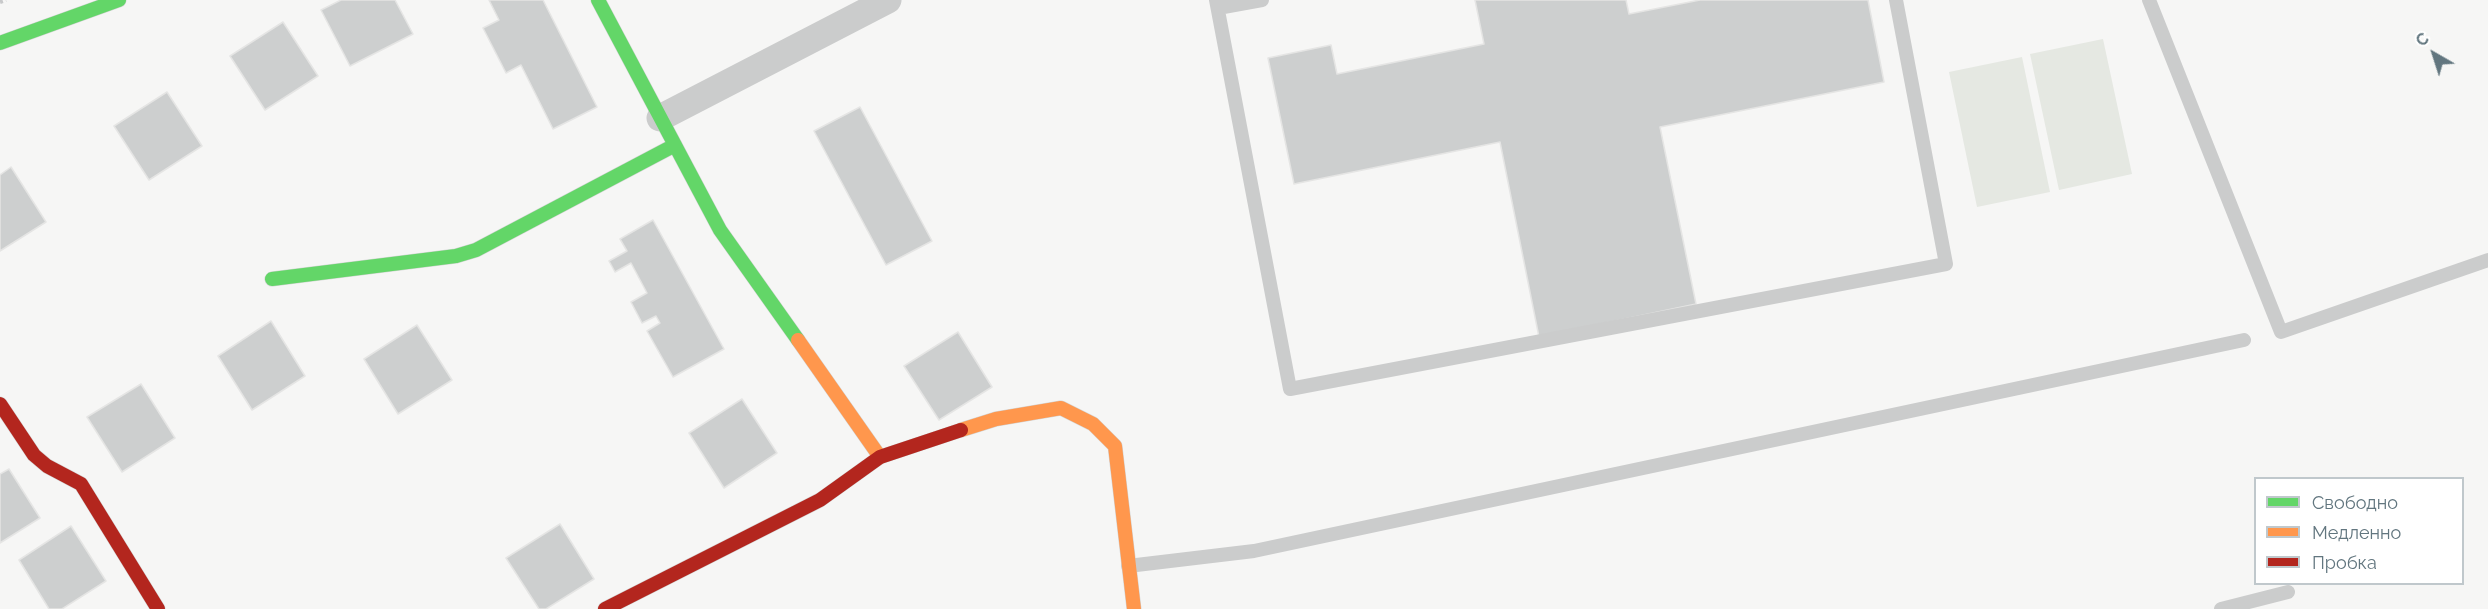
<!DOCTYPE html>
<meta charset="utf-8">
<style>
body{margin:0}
#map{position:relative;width:2488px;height:609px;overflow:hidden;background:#f6f6f5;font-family:Raleway,sans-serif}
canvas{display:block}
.legend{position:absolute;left:2254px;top:477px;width:210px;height:108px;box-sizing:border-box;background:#fff;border:2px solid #c0c8cc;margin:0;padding:8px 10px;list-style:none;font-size:18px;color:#62767f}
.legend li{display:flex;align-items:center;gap:12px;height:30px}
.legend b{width:30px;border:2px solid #c0c8cc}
.north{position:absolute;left:2404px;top:24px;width:60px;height:60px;-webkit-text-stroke:4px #fff;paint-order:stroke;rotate:321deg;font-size:16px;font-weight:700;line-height:24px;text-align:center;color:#62767f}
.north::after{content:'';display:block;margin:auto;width:21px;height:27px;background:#62767f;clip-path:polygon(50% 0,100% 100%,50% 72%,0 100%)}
</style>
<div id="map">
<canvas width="2488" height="609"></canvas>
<ul class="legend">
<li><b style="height:8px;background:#63d668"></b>Свободно</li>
<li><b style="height:8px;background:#ff974d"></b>Медленно</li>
<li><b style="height:8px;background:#b3261e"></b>Пробка</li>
</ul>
<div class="north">С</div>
</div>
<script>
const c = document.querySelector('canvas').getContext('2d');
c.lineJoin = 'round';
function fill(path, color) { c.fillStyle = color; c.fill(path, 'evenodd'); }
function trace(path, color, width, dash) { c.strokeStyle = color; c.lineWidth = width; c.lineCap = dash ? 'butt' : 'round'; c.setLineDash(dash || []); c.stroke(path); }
fill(new Path2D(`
 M 2103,39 L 2132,174 L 2059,190 L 2030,54 Z
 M 2022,57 L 2050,192 L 1977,207 L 1949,72 Z`), '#e5e8e2');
const building = new Path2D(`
 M 341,0 L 395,0 L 413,34 L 350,66 L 321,10 Z
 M 489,0 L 543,0 L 597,107 L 553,129 L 521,65 L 506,73 L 483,28 L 499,20 Z
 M 1475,0 L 1626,0 L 1629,14 L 1700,0 L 1868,0 L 1884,82 L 1660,127 L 1696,304 L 1539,337 L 1500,142 L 1294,184 L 1268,58 L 1331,45 L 1337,74 L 1484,44 Z
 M 283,22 L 318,76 L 265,110 L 230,56 Z
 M 167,92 L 202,146 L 149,180 L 114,126 Z
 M 860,107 L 932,241 L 886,265 L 814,131 Z
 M 11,167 L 46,222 L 0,251 L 0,175 Z
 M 653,220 L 724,349 L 673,377 L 647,331 L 660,323 L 656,316 L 642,323 L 631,302 L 647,293 L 631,263 L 615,272 L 609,261 L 627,251 L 620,239 Z
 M 271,321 L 305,376 L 252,410 L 218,356 Z
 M 417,325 L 452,380 L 398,414 L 364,359 Z
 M 958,332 L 992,387 L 939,420 L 904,366 Z
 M 141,384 L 175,438 L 122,472 L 87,417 Z
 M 742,399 L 777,453 L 724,488 L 689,433 Z
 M 9,469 L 40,518 L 0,543 L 0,474 Z
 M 560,524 L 594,579 L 546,609 L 539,609 L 506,558 Z
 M 71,526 L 106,581 L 62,609 L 49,609 L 19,560 Z`);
fill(building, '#cdcfcf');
trace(building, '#e5e5e4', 1.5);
const fast = new Path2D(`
 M 598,0 L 720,230 L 798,340
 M 0,43 L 119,0
 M 272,279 L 456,256 L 476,250 L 675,145`);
const slow = new Path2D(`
 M 798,340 L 880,457
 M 961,430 L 996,419 L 1061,408 L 1093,424 L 1115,446 L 1134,609`);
const jam = new Path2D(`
 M 0,404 L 34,455 L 47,466 L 81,484 L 158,609
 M 605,609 L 820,500 L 880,457 L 961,430`);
trace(fast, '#d2d3d3', 15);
trace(slow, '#d2d3d3', 15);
trace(jam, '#d2d3d3', 15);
trace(new Path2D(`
 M 0,2 L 6,0`), '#c8c9ca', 4, [3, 3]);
trace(new Path2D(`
 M 1216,0 L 1290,389 L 1946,264 L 1896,0
 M 2149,0 L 2281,332 L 2488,260
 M 1218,8 L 1262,0
 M 1128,566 L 1254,551 L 2244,340
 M 2221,609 L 2288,592`), '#cbcccc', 14);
trace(new Path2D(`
 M 660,118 L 888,0`), '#cbcccc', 27);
trace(fast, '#63d668', 14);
trace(slow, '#ff974d', 14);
trace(jam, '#b3261e', 14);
</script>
